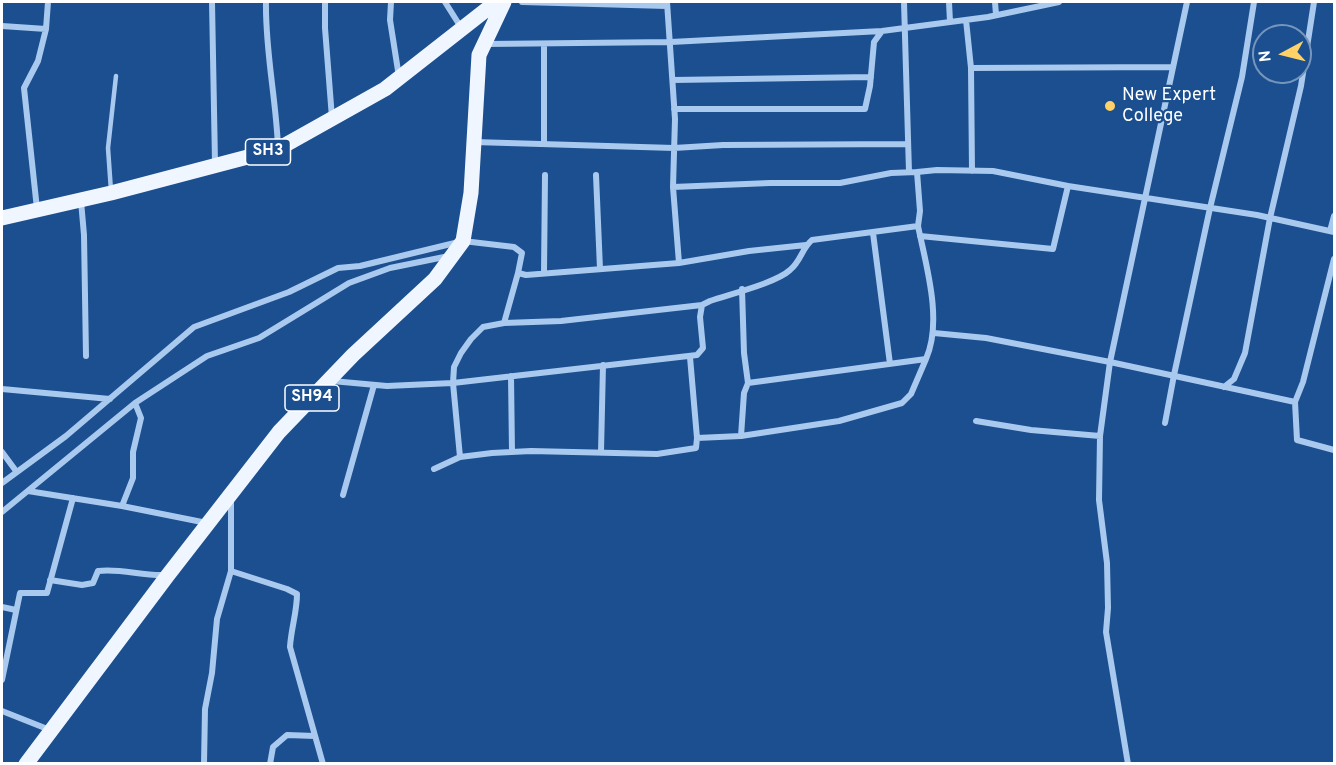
<!DOCTYPE html>
<style>
body{margin:0}
#map{position:relative;width:1336px;height:765px;overflow:hidden;background:#1b4f8f;font-family:Overpass,sans-serif}
canvas{display:block}
.frame{position:absolute;inset:0;border:3px solid #fff;pointer-events:none}
.north{position:absolute;left:1252px;top:24px;width:60px;height:60px;box-sizing:border-box;background:#1b4f8f;border:2px solid #7695bc;border-radius:50%;rotate:263deg;font-size:16px;font-weight:700;line-height:24px;text-align:center;color:#fff}
.north::after{content:'';display:block;margin:auto;width:21px;height:27px;background:#ffd166;clip-path:polygon(50% 0,100% 100%,50% 72%,0 100%)}
</style>
<div id="map">
<canvas width="1336" height="765"></canvas>
<div class="frame"></div>
<div class="north">N</div>
</div>
<script>
const c = document.querySelector('canvas').getContext('2d');
c.lineJoin = 'round';
function trace(path, color, width, dash) { c.strokeStyle = color; c.lineWidth = width; c.lineCap = dash ? 'butt' : 'round'; c.setLineDash(dash || []); c.stroke(path); }
function label(font, color, halo, rows, align = 'center') {
  c.font = font + ' Overpass,sans-serif'; c.lineWidth = 4.5; c.setLineDash([]); c.textBaseline = 'middle'; c.strokeStyle = halo; c.fillStyle = color; for (const [text, x, y, turn = 0] of rows) {
    c.save(); c.translate(x, y); c.rotate((+turn || 0) * Math.PI / 180); c.textAlign = isNaN(turn) ? turn : align; if (halo) c.strokeText(text, 0, 0); c.fillText(text, 0, 0); c.restore();
  }
}
trace(new Path2D(`
 M 111,191 L 108,148 L 116,76`), '#a9c9ee', 4.5);
trace(new Path2D(`
 M 212,2 L 215,163
 M 266,2 C 265,50 276,98 278,147
 M 325,2 L 325,28 L 332,118
 M 391,2 L 390,20 L 399,77
 M 445,2 L 462,29
 M 522,2 L 667,6
 M 904,2 L 909,172
 M 949,2 L 950,22
 M 995,2 L 996,15
 M 1187,2 L 1110,362 L 1295,402 L 1297,440 L 1334,450
 M 966,20 L 971,68
 M 2,26 L 46,29 L 48,2
 M 487,44 L 671,42 L 882,31
 M 673,80 L 871,77
 M 674,109 L 865,109 L 870,86 L 874,42 L 882,31 L 988,17 L 1059,2
 M 474,142 L 674,148 L 723,145 L 908,144
 M 544,144 L 544,44
 M 972,171 L 971,68 L 1173,67
 M 596,175 L 600,269
 M 673,187 L 770,183 L 840,183 L 891,173 L 917,172
 M 81,201 L 84,235 L 86,356
 M 37,209 L 24,88 L 38,61 L 46,29
 M 1330,231 L 1334,216
 M 873,233 L 890,364
 M 920,236 L 1053,249 L 1068,186
 M 679,263 L 749,251 L 806,245
 M 518,273 L 504,323 L 561,321 L 702,305
 M 544,273 L 545,175
 M 742,289 L 744,353 L 748,383
 M 934,333 L 986,338 L 1110,362 L 1100,436 L 1099,500 L 1107,563 L 1108,608 L 1106,632 L 1128,764
 M 511,376 L 512,452
 M 332,381 L 387,386 L 453,383 L 697,355 L 703,348 L 700,317 L 702,305 L 710,301 C 730,294 776,283 790,270 C 801,261 802,248 812,240 L 918,226 L 920,211 L 917,172 L 937,170 L 993,171 L 1068,186 L 1257,215 L 1334,232
 M 1224,387 L 1234,379 L 1245,353 L 1270,218 L 1301,86 L 1314,2
 M 2,389 L 110,399
 M 1295,402 L 1303,382 L 1334,259
 M 976,421 L 1031,430 L 1100,436
 M 1165,423 L 1174,375 L 1210,208 L 1242,77 L 1254,2
 M 741,436 L 744,393 L 748,383 L 926,359 C 943,321 926,265 918,226
 M 697,438 L 741,436 L 839,421 L 902,403 L 911,394 L 926,359
 M 2,452 L 16,471
 M 601,452 L 603,365
 M 460,457 L 453,383 L 454,367 L 461,353 L 471,339 L 483,327 L 504,323
 M 434,469 L 460,457 L 492,453 L 531,451 L 657,454 L 696,448 L 697,438 L 690,357
 M 2,483 L 66,436 L 194,327 L 289,292 L 338,268 L 360,266 L 463,241 L 514,247 L 522,253 L 518,273 L 526,275 L 679,263 L 673,187 L 675,119 L 667,2
 M 28,491 L 122,506 L 207,523
 M 343,495 L 374,385
 M 231,497 L 231,571 L 287,589 L 297,594 C 297,612 291,629 290,647 L 323,764
 M 122,506 L 133,478 L 133,452 L 141,418 L 135,403
 M 2,512 L 135,403 L 207,356 L 259,338 L 349,283 L 390,268 L 449,256
 M 50,580 L 82,585 L 93,583 L 98,571 C 120,568 142,576 164,575
 M 2,607 L 16,610
 M 2,680 L 20,593 L 47,593 L 73,498
 M 2,711 L 50,730
 M 204,764 L 205,709 L 212,673 L 217,619 L 231,571
 M 270,764 L 273,747 L 287,735 L 315,736`), '#a9c9ee', 6);
trace(new Path2D(`
 M 2,218 L 111,193 L 278,149 L 385,89 L 496,2
 M 26,764 L 168,575 L 279,432 L 353,355 L 435,279 L 463,241 L 471,193 L 479,55 L 504,2`), '#f0f6ff', 15);
for (const [x, y, r, color] of [
 [1110,106,6,"#ffd166"]
]) { const dot = new Path2D(); dot.arc(x, y, r, 0, 2 * Math.PI); c.fillStyle = color; c.fill(dot); trace(dot, '#1b4f8f', 2); }
for (const [x, y, w] of [
 [268,152,45],
 [312,398,54]
]) { const box = new Path2D(); box.roundRect(x - w / 2, y - 13, w, 26, 4.5); c.fillStyle = '#1b4f8f'; c.fill(box); trace(box, '#fff', 1.5); }
label('bold 16px', '#fff', null, [
 ["SH3",268,152],
 ["SH94",312,398]
]);
label('18px', '#fff', '#1b4f8f', [
 ["New Expert",1122,96],
 ["College",1122,117]
], 'left');
</script>
